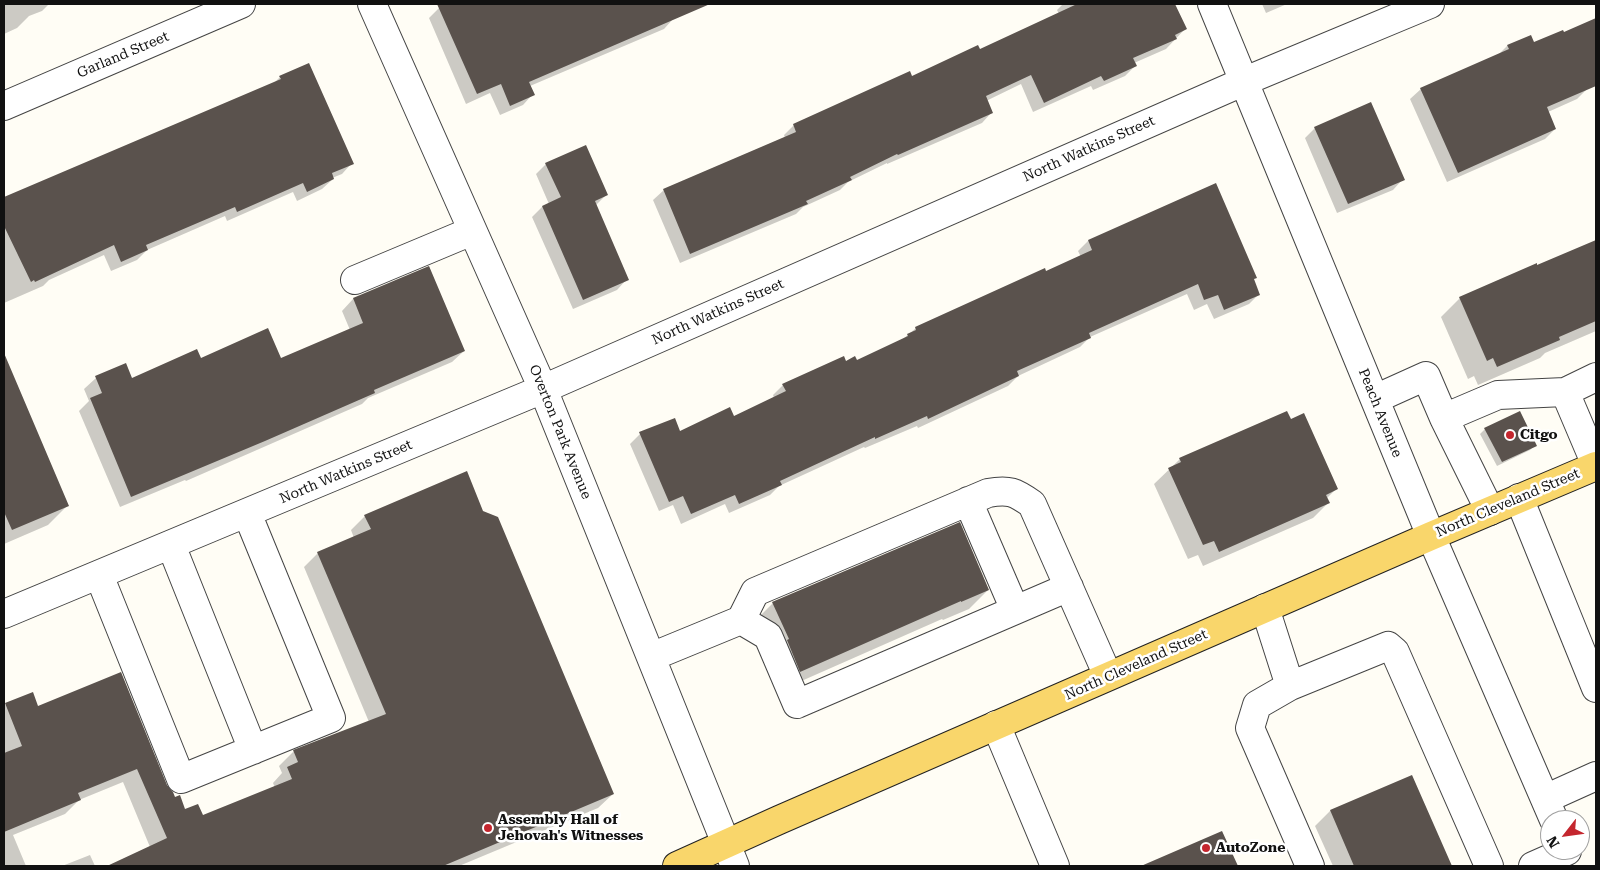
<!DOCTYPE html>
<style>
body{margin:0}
#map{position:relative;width:1600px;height:870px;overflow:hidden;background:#fffdf5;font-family:"Roboto Serif",serif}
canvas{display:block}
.frame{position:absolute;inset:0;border:5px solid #111;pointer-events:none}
.north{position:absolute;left:1540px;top:810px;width:50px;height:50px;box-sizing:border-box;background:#fff;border:1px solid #a0a0a0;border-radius:50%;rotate:240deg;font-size:14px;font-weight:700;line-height:20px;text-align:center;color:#111}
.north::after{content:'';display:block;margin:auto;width:18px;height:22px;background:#c4262e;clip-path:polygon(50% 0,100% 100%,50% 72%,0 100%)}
</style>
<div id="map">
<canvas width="1600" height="870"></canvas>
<div class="frame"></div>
<div class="north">N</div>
</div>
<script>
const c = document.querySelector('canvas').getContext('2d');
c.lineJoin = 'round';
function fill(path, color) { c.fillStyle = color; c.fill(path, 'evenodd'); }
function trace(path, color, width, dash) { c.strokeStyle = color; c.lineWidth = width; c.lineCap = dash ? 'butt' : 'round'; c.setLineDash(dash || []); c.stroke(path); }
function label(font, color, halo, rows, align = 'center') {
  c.font = font + ' "Roboto Serif",serif'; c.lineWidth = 5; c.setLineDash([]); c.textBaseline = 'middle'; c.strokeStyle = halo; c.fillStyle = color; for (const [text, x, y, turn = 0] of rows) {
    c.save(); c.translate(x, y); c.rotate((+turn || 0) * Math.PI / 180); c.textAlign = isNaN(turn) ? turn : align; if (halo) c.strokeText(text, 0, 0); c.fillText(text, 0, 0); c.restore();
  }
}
fill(new Path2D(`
 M 4,4 L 49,4 L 42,11 L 29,16 L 17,28 L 4,34 Z
 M 448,4 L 668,4 L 674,18 L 664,29 L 530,86 L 533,94 L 523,105 L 500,115 L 490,93 L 466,104 L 429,18 L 439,8 Z
 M 1063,4 L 1174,4 L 1185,29 L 1166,49 L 1134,63 L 1135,66 L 1125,76 L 1093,90 L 1091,86 L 1033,112 L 1021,84 L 986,101 L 992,112 L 982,123 L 887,164 L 887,163 L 848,182 L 840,190 L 803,207 L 796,214 L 680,263 L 653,200 L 664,190 L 785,138 L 784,135 L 794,125 L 979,51 L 1059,14 L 1057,10 Z
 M 1262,4 L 1287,4 L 1266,13 Z
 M 1533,44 L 1587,89 L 1577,99 L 1548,112 L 1555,129 L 1545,139 L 1447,182 L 1410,99 L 1421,89 L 1498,55 L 1507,46 Z
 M 280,77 L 352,163 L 342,174 L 332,178 L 333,179 L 322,189 L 297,201 L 293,192 L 227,221 L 225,216 L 147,250 L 137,260 L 111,271 L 104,255 L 49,280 L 43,286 L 4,303 L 4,198 L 274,83 Z
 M 1315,128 L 1403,179 L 1393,190 L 1337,213 L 1305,138 Z
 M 546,164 L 606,195 L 595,206 L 627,279 L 617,290 L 573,309 L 532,217 L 542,207 L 549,204 L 536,174 Z
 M 1215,184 L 1259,294 L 1249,304 L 1214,319 L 1207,304 L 1194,310 L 1187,294 L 1090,337 L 1080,347 L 1018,376 L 1008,386 L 918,428 L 917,426 L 865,448 L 864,447 L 779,486 L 770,495 L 729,513 L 725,504 L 681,524 L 673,505 L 659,511 L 630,444 L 640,434 L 680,432 L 733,417 L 774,398 L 773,395 L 783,385 L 845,362 L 856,362 L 903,339 L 916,328 L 1081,257 L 1078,251 L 1088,241 Z
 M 1596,241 L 1596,331 L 1545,353 L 1540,358 L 1478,385 L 1474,376 L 1468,379 L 1441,317 L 1460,298 Z
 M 429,267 L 464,351 L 452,362 L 368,398 L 362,404 L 186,481 L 185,480 L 120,507 L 79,411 L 89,401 L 84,389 L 96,378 L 126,365 L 132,380 L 200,360 L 281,359 L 350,330 L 342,311 L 353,299 Z
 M 20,396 L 67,506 L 48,525 L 4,544 L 4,403 Z
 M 1485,429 L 1535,445 L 1530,450 L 1497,466 L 1480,434 Z
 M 1180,459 L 1336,489 L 1326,499 L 1328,503 L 1313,518 L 1203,566 L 1198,555 L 1188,559 L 1154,484 Z
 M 482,512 L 613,794 L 598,808 L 459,866 L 110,866 L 150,847 L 123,782 L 79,800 L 65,814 L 13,835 L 26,866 L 4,866 L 4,755 L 6,754 L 4,749 L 4,706 L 6,704 L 38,708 L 165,785 L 185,810 L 203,817 L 275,788 L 273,783 L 282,773 L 279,766 L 294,751 L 369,722 L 304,567 L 318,553 L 354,538 L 351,530 L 365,516 Z
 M 988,590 L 969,609 L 943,620 L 942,619 L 781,690 L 754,622 L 773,603 Z
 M 1412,776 L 1451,866 L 1333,866 L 1315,826 L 1330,811 Z
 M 1222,832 L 1237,866 L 1144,866 Z
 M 90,855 L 95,866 L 62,866 Z`), '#0003');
fill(new Path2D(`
 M 437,4 L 710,4 L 529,82 L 535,95 L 510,106 L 501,84 L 477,94 Z
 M 1077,4 L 1175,4 L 1187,29 L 1175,35 L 1177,39 L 1133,58 L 1137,66 L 1104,81 L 1101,76 L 1044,103 L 1031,75 L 986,96 L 993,113 L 898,155 L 897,154 L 850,177 L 852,180 L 806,201 L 808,204 L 690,254 L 663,189 L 796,132 L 793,124 L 910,71 L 912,76 L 978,45 L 980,49 Z
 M 1596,18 L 1596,86 L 1547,107 L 1556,129 L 1458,173 L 1420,88 L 1509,49 L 1507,45 L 1531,35 L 1534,42 L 1563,30 L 1564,32 Z
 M 309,63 L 354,164 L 332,173 L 334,179 L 307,192 L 303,183 L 237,212 L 235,207 L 146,245 L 148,250 L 121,262 L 114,245 L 35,282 L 34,280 L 31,282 L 4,226 L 4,197 L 281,79 L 279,76 Z
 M 1371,102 L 1405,180 L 1348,204 L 1314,127 Z
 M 586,145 L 608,195 L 595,201 L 629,280 L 583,300 L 542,206 L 561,197 L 545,163 Z
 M 1216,183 L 1257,278 L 1254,279 L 1260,295 L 1224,310 L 1218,295 L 1204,300 L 1198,284 L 1089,333 L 1091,338 L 1017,371 L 1019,376 L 928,419 L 927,416 L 875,439 L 875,437 L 780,481 L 782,485 L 739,504 L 735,495 L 691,514 L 683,496 L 669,502 L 639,432 L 675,418 L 680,431 L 730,407 L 734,416 L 786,391 L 782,384 L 844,356 L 846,361 L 855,356 L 857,360 L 908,336 L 907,334 L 916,330 L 915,327 L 1045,268 L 1046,271 L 1092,250 L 1088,240 Z
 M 1596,240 L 1596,321 L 1559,337 L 1560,340 L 1497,367 L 1493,358 L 1487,361 L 1459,297 L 1537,263 L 1537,265 Z
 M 429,266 L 465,351 L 374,390 L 375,393 L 265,441 L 131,497 L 90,398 L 102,393 L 95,376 L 126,363 L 132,378 L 197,349 L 201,358 L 268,328 L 281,358 L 363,323 L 353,298 Z
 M 4,353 L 69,506 L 12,530 L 4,512 Z
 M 1287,411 L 1291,419 L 1304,413 L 1338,489 L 1326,495 L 1330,503 L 1219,552 L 1214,541 L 1203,545 L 1168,468 L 1181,462 L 1179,458 Z
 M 1520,411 L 1537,446 L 1502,462 L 1484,428 Z
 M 467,471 L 483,511 L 498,517 L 614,794 L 443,866 L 107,866 L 167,838 L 137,769 L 78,793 L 81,800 L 4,832 L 4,753 L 22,746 L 5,703 L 33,692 L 38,706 L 121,672 L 167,785 L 173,792 L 175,797 L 180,795 L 185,809 L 198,804 L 203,815 L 292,779 L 287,767 L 298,762 L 293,750 L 386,714 L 317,552 L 371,529 L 364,515 Z
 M 960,522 L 989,590 L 961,602 L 961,601 L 800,672 L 787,640 L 789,639 L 772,602 Z
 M 1412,775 L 1452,866 L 1354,866 L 1330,810 Z
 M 1222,831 L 1238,866 L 1141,866 Z`), '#5a524d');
const minor = new Path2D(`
 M 372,4 L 543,389 L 735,866
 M 1212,4 L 1431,536 L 1554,820
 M 4,106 L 241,4
 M 355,280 L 472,231
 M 1596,377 L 1565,392 L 1596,465
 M 1375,399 L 1426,376 L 1444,418
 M 1519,498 L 1596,688
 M 968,501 L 1015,610
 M 1490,511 L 1444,418 L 1498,395 L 1565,392
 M 171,545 L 253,750
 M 99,575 L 181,779 L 331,718 L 247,513
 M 1265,608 L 1290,686 L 1388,646 L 1395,652 L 1489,866
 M 4,614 L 543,389 L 1245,81 L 1430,4
 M 741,620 L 768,636 L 797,704 L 1069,587
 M 651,657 L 741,620 L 755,592 L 988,493 C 1009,489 1015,492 1032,504 L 1108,676
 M 1290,686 L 1257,705 L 1250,728 L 1310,866
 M 996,725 L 1055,866
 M 1545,799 L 1596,776
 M 1533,866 L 1567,851`);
const major = new Path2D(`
 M 677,866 L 779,820 L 1431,536 L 1596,466`);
trace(minor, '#444', 30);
trace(major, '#222', 30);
trace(minor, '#fff', 28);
trace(major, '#f9d66b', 28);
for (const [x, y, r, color] of [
 [1510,435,5,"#c4262e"],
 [488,828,5,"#c4262e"],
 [1206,848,5,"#c4262e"]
]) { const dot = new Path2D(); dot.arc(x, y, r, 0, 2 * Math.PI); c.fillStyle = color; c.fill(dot); trace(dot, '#fff', 2); }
label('14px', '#111', '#fff', [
 ["Garland Street",123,55,-23],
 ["North Watkins Street",1089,149,-24],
 ["North Watkins Street",718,312,-24],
 ["Peach Avenue",1380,413,68],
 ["Overton Park Avenue",560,432,68],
 ["North Watkins Street",346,472,-23],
 ["North Cleveland Street",1508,503,-23],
 ["North Cleveland Street",1136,665,-24]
]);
label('bold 14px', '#111', '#fff', [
 ["Citgo",1520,435],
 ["Assembly Hall of",498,820],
 ["Jehovah's Witnesses",498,836],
 ["AutoZone",1216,848]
], 'left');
</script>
